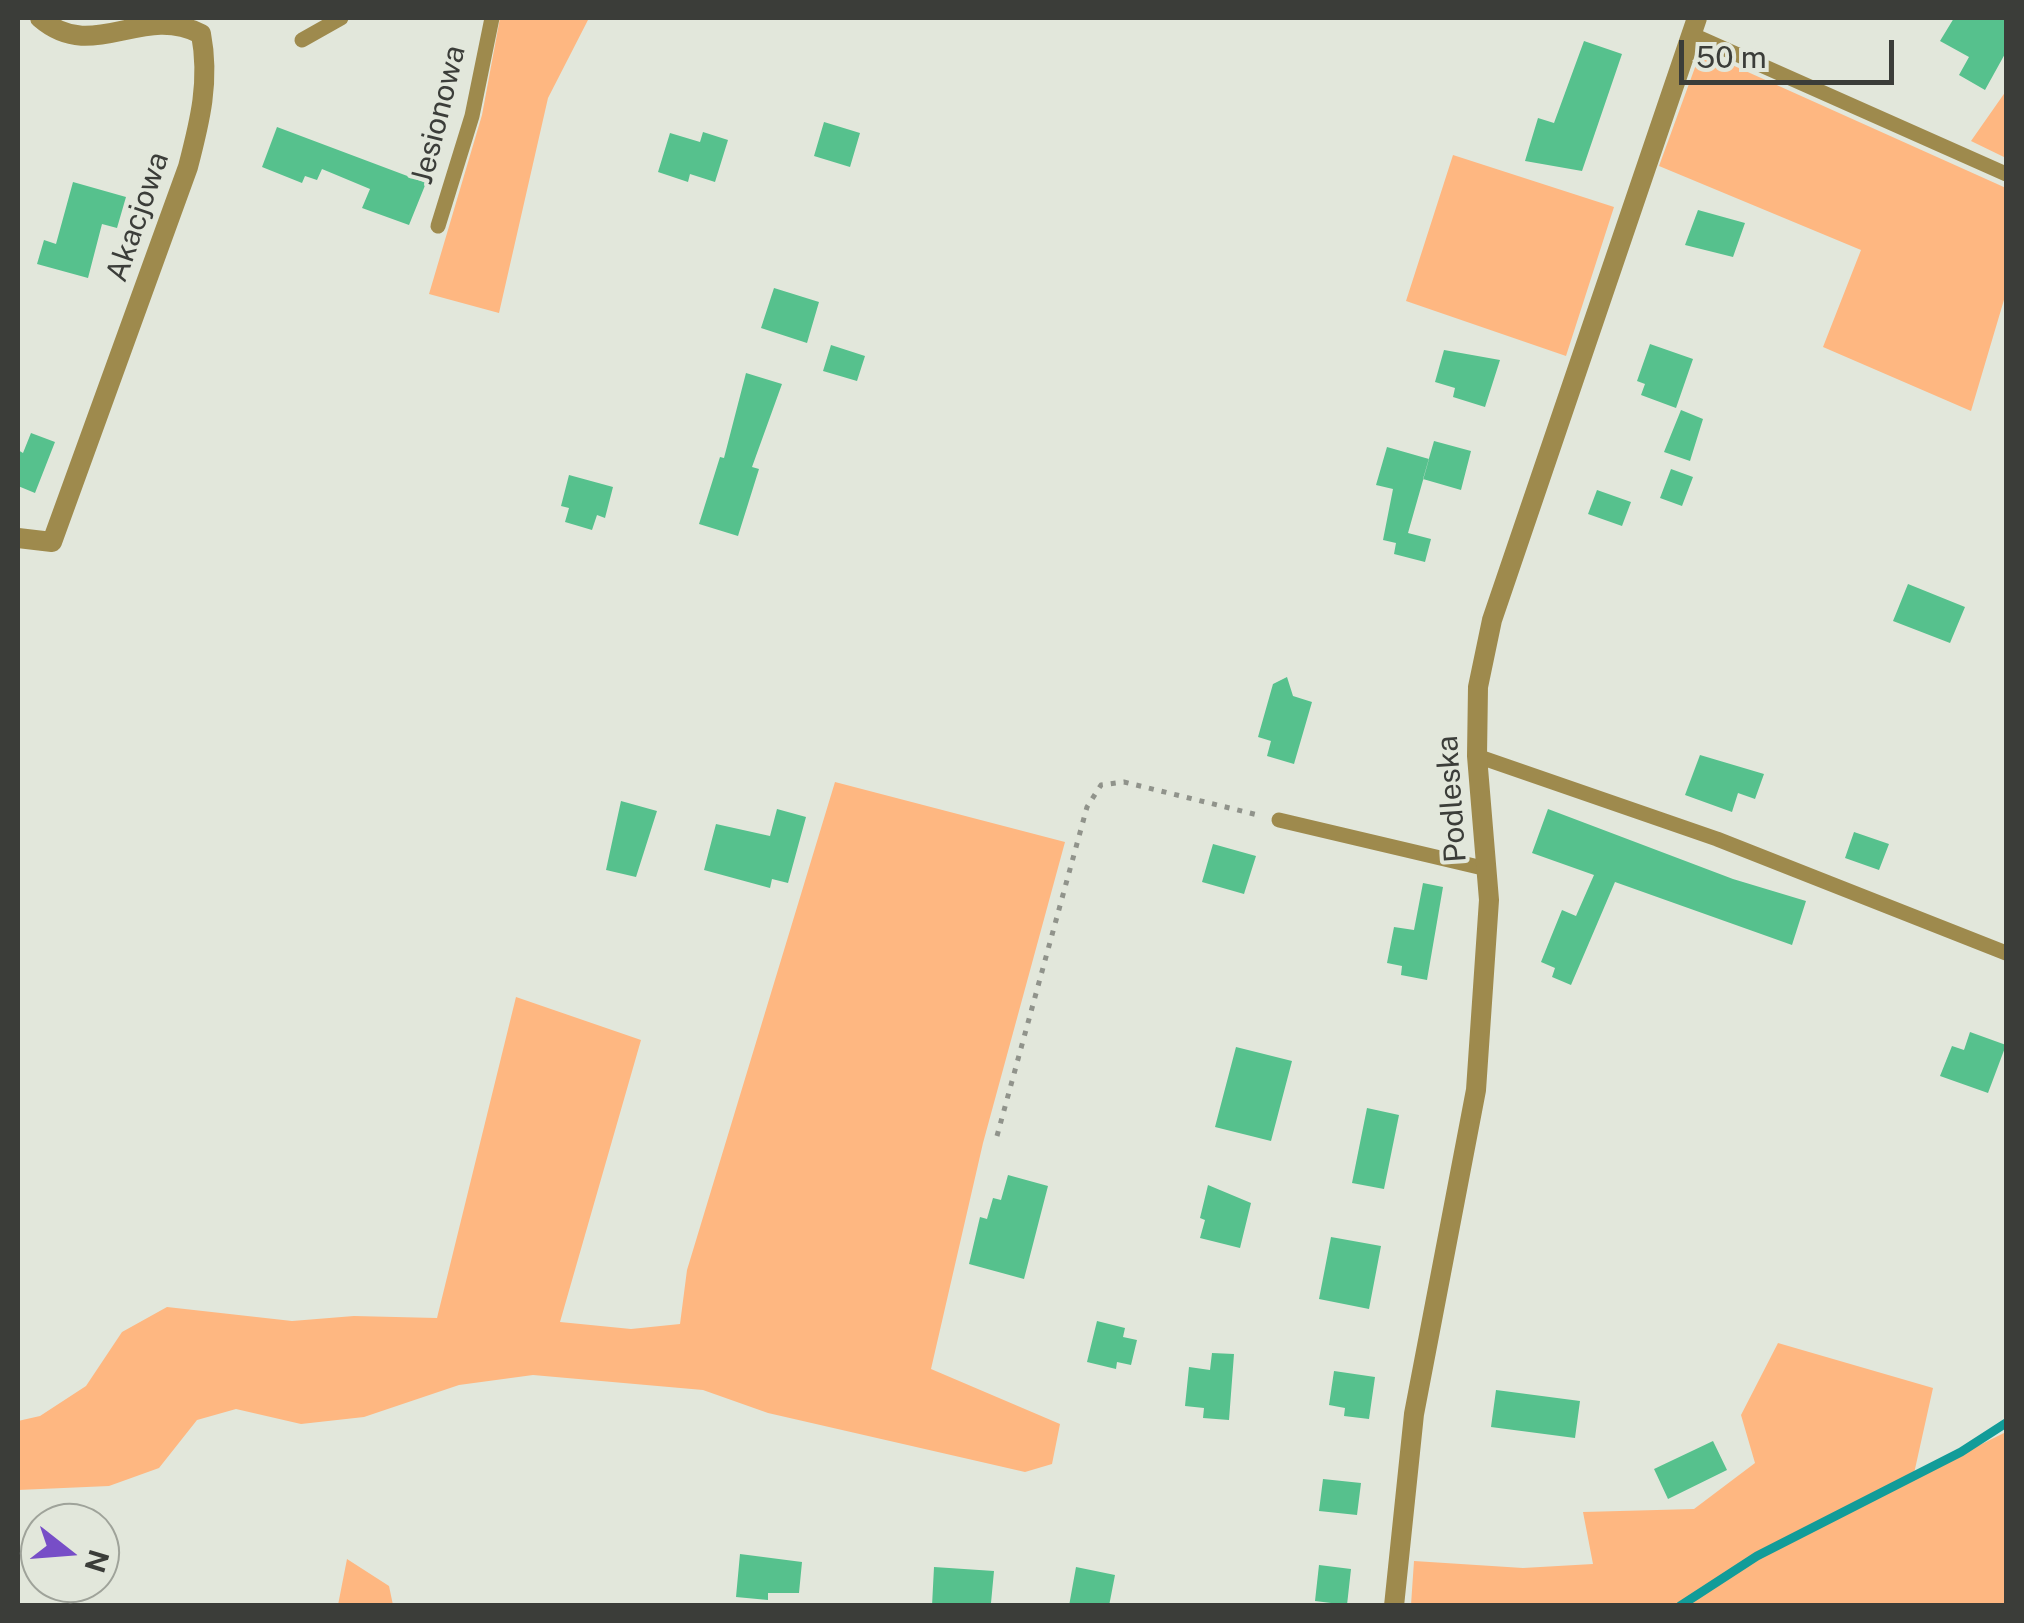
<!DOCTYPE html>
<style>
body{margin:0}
#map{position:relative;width:2024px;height:1623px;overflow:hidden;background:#e2e7db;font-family:"Public Sans",sans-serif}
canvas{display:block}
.frame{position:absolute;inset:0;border:20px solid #3b3d39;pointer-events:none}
.north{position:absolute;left:20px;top:1503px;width:100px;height:100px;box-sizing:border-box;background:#e2e7db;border:2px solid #9fa39a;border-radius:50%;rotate:107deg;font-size:28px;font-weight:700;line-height:40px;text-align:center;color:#3b3d39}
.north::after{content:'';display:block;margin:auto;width:35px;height:45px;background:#774ec7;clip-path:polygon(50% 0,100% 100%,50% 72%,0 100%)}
.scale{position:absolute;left:1679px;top:40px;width:215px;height:45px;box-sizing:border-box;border:5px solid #3b3d39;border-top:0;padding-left:12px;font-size:30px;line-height:35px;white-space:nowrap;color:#3b3d39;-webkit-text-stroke:8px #e2e7db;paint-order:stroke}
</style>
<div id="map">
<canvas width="2024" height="1623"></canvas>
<div class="frame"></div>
<div class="north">N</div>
<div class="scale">50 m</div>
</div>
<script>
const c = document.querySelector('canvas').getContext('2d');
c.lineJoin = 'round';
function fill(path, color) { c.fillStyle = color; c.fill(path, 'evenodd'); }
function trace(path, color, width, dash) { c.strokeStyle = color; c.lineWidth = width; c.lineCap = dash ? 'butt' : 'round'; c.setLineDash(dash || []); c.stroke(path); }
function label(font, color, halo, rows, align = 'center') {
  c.font = font + ' "Public Sans",sans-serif'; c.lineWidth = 8; c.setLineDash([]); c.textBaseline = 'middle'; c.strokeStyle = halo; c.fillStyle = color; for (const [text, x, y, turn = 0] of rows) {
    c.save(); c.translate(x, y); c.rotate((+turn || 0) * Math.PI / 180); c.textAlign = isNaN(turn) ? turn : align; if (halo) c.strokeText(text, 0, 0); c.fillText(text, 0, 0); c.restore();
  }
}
fill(new Path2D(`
 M 500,18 L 589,18 L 548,98 L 499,313 L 429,294 L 482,115 Z
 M 1701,51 L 2006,188 L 2006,293 L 1971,411 L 1823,347 L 1861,250 L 1659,166 Z
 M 2006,91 L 2006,158 L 1971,141 Z
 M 1453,155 L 1614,207 L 1566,356 L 1406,301 Z
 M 835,782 L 1065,842 L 983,1143 L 931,1369 L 1060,1424 L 1052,1464 L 1025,1472 L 768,1413 L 703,1390 L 533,1375 L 459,1385 L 364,1417 L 301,1424 L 236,1409 L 197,1420 L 159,1468 L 109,1486 L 18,1490 L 18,1421 L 40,1416 L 86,1386 L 122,1332 L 167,1307 L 292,1321 L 354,1316 L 437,1318 L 516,997 L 641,1040 L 560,1322 L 631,1329 L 680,1324 L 687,1270 Z
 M 1778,1343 L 1933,1388 L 1913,1478 L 2006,1432 L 2006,1605 L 1411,1605 L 1414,1561 L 1523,1568 L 1593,1564 L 1583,1512 L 1694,1509 L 1755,1463 L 1741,1415 Z
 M 347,1559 L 389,1586 L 393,1605 L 338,1605 Z`), '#feb781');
trace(new Path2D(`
 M 1680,1606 L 1757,1556 L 1961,1452 L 2006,1423`), '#129c99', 9);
fill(new Path2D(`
 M 1954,18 L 2006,18 L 2006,52 L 1985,90 L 1959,75 L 1969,57 L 1940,41 Z
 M 1584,41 L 1622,54 L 1582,171 L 1525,161 L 1538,118 L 1554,123 Z
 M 824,122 L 860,133 L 850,167 L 814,156 Z
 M 277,127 L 426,183 L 409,225 L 362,208 L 370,189 L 322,169 L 317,180 L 305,176 L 302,183 L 262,167 Z
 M 703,132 L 728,140 L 715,182 L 690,174 L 688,182 L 658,172 L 670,133 L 700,142 Z
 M 73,182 L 126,197 L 117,228 L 102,224 L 88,278 L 37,264 L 44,240 L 56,244 Z
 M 1698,210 L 1745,223 L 1733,257 L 1685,245 Z
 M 774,288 L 819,302 L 807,343 L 761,328 Z
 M 1650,344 L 1693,359 L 1676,408 L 1641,395 L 1645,384 L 1637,381 Z
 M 831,345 L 865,356 L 857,381 L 823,371 Z
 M 1444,350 L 1500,360 L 1485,407 L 1453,397 L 1455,388 L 1435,382 Z
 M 746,373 L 782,384 L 752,467 L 759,469 L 738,536 L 699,524 L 720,457 L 724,458 Z
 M 1681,410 L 1703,419 L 1690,461 L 1664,452 Z
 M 31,433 L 55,442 L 35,493 L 18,486 L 18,450 L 23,453 Z
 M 1434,441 L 1471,451 L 1461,490 L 1423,479 Z
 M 1387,447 L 1429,459 L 1408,533 L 1431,539 L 1425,562 L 1394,554 L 1396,543 L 1383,540 L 1393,489 L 1376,485 Z
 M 1671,469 L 1693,477 L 1682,506 L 1660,498 Z
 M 569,475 L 613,487 L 605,518 L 597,515 L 592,530 L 565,522 L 569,508 L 561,506 Z
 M 1597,490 L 1631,502 L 1622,526 L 1588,514 Z
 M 1908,584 L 1965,607 L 1950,643 L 1893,621 Z
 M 1287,677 L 1293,696 L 1312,702 L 1294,764 L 1267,756 L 1271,741 L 1258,737 L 1273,684 Z
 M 1700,755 L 1764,774 L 1755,799 L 1738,793 L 1732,812 L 1685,795 Z
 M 621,801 L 657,811 L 636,877 L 606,870 Z
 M 777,809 L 806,817 L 788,883 L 772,879 L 770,888 L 704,870 L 716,824 L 770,836 Z
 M 1548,809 L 1733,879 L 1806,901 L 1792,945 L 1615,882 L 1571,985 L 1552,977 L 1555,968 L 1541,962 L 1551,937 L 1562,910 L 1576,916 L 1594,875 L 1532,853 Z
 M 1854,832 L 1889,844 L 1879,870 L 1845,858 Z
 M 1213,844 L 1256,856 L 1244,894 L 1202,882 Z
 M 1423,883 L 1443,887 L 1427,980 L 1401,975 L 1402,966 L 1387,963 L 1394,927 L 1414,930 Z
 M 1970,1032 L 2006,1045 L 1988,1093 L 1940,1076 L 1952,1046 L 1964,1050 Z
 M 1236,1047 L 1292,1061 L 1271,1141 L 1215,1127 Z
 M 1367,1108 L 1399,1115 L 1384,1189 L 1352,1183 Z
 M 1008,1175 L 1048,1186 L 1024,1279 L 969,1264 L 980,1217 L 987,1219 L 993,1198 L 1001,1200 Z
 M 1208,1185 L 1251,1203 L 1240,1248 L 1200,1238 L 1205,1220 L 1200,1218 Z
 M 1331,1237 L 1381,1246 L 1369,1309 L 1319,1299 Z
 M 1097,1321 L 1125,1328 L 1123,1337 L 1137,1340 L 1131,1365 L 1117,1362 L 1116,1369 L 1087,1362 Z
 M 1212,1353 L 1234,1354 L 1229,1420 L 1203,1418 L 1204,1408 L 1185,1406 L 1189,1367 L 1210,1370 Z
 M 1334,1371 L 1375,1377 L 1369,1419 L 1344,1416 L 1345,1408 L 1329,1405 Z
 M 1496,1390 L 1580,1401 L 1575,1438 L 1491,1427 Z
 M 1713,1441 L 1727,1470 L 1668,1499 L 1654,1469 Z
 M 1323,1479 L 1361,1483 L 1357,1515 L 1319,1511 Z
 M 740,1554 L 802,1562 L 799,1593 L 768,1593 L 768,1600 L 736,1597 Z
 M 1319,1565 L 1351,1569 L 1347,1605 L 1315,1601 Z
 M 934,1567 L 994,1571 L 991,1603 L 932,1606 Z
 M 1076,1567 L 1115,1575 L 1109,1606 L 1069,1606 Z`), '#56c18d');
trace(new Path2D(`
 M 997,1136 L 1087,807 L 1101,785 L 1124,782 L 1262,816`), '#90938b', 5, [5, 8]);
trace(new Path2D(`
 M 1691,34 L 2006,174
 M 302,40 L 341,18
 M 438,226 L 472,116 L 492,18
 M 1477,756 L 1717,839 L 2006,953
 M 1279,820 L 1487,869`), '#9e8a4d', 15);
trace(new Path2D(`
 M 18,538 L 52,542 L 188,167 C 200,121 210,81 201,34 C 141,3 93,64 40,18
 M 1394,1606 L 1414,1414 L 1476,1090 L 1489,900 L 1477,756 L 1478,687 L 1492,620 L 1697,18`), '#9e8a4d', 20);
label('30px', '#3b3d39', '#e2e7db', [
 ["Jesionowa",439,115,-76],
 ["Akacjowa",138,217,-71],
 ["Podleska",1452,799,-94]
]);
</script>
